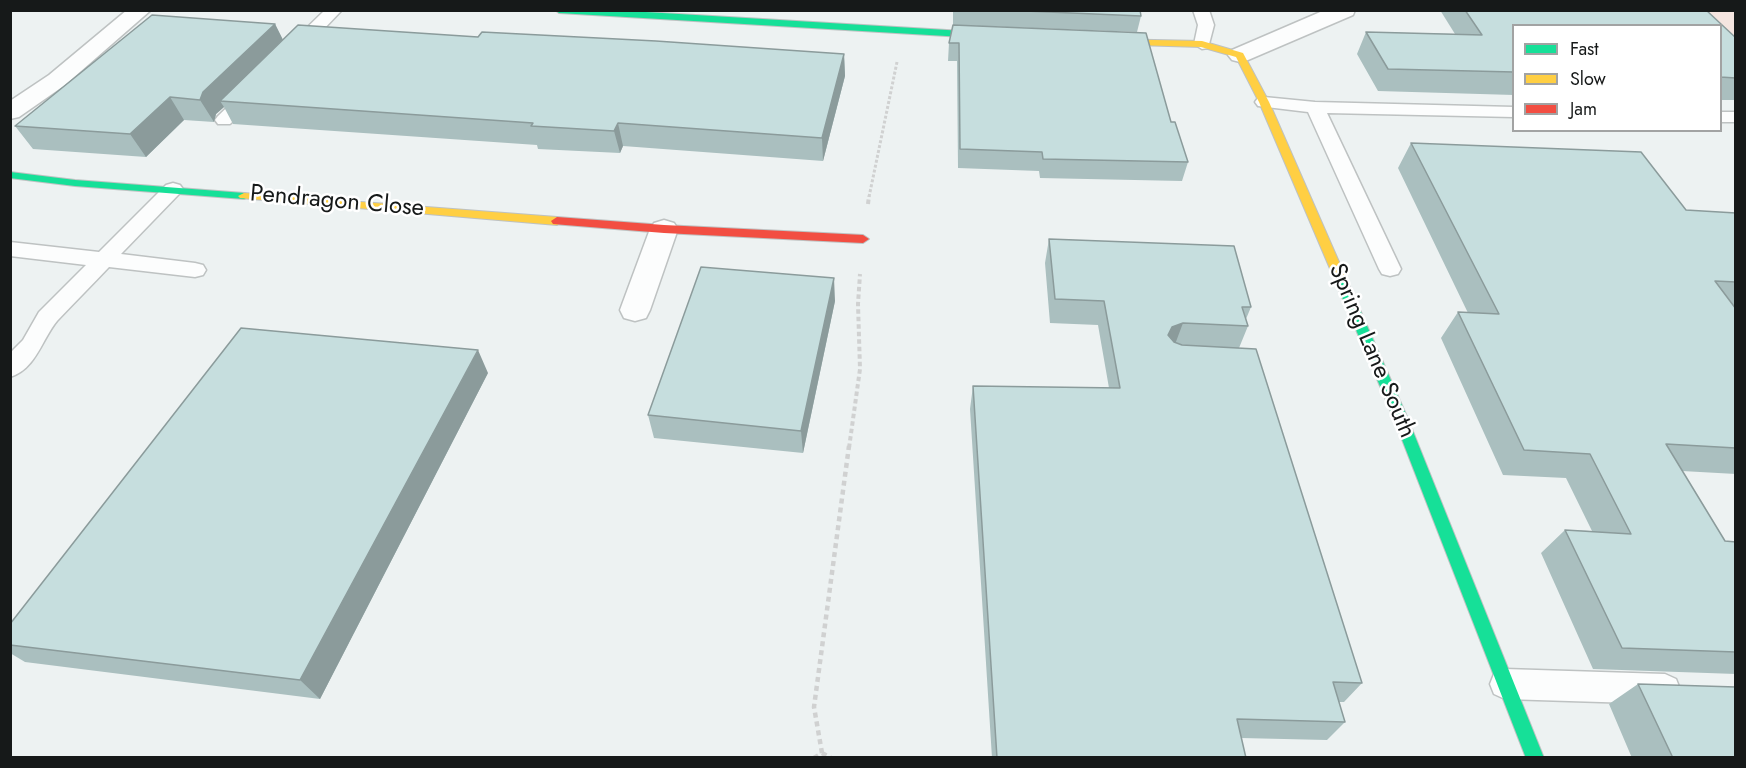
<!DOCTYPE html>
<style>
body{margin:0}
#map{position:relative;width:1746px;height:768px;overflow:hidden;background:#edf2f2;font-family:Jost,sans-serif}
canvas{display:block}
.frame{position:absolute;inset:0;border:12px solid #161919;pointer-events:none}
.legend{position:absolute;left:1512px;top:24px;width:210px;height:108px;box-sizing:border-box;background:#fff;border:2px solid #a2a3a3;margin:0;padding:8px 10px;list-style:none;font-size:18px;color:#161919}
.legend li{display:flex;align-items:center;gap:12px;height:30px}
.legend b{width:30px;border:2px solid #a2a3a3}
</style>
<div id="map">
<canvas width="1746" height="768"></canvas>
<div class="frame"></div>
<ul class="legend">
<li><b style="height:8px;background:#16e098"></b>Fast</li>
<li><b style="height:8px;background:#ffcf43"></b>Slow</li>
<li><b style="height:8px;background:#f24e42"></b>Jam</li>
</ul>
</div>
<script>
const c = document.querySelector('canvas').getContext('2d');
c.lineJoin = 'round';
function fill(path, color) { c.fillStyle = color; c.fill(path, 'evenodd'); }
function trace(path, color, width, dash) { c.strokeStyle = color; c.lineWidth = width; c.lineCap = dash ? 'butt' : 'round'; c.setLineDash(dash || []); c.stroke(path); }
function label(font, color, halo, rows, align = 'center') {
  c.font = font + ' Jost,sans-serif'; c.lineWidth = 5; c.setLineDash([]); c.textBaseline = 'middle'; c.strokeStyle = halo; c.fillStyle = color; for (const [text, x, y, turn = 0] of rows) {
    c.save(); c.translate(x, y); c.rotate((+turn || 0) * Math.PI / 180); c.textAlign = isNaN(turn) ? turn : align; if (halo) c.strokeText(text, 0, 0); c.fillText(text, 0, 0); c.restore();
  }
}
fill(new Path2D(`
 M 1707,11 L 1735,11 L 1735,38 Z`), '#f5e5e0');
const lane = new Path2D(`
 M 325,10 L 342,10 L 301,53 L 289,53 L 287,49 L 289,45 Z
 M 1193,10 L 1209,10 L 1214,25 L 1208,48 L 1202,49 L 1194,44 L 1198,25 Z
 M 252,88 L 258,89 L 261,93 L 258,97 L 230,124 L 218,124 L 215,120 L 218,116 L 246,89 Z
 M 1264,97 L 1315,102 L 1514,107 L 1514,117 L 1327,113 L 1401,269 L 1398,274 L 1390,276 L 1382,274 L 1379,269 L 1308,112 L 1258,106 L 1255,102 L 1258,98 Z
 M 1720,112 L 1736,112 L 1736,122 L 1720,122 Z
 M 173,183 L 180,185 L 183,189 L 180,193 L 121,254 L 195,263 L 203,265 L 206,270 L 203,275 L 195,277 L 109,267 C 92,285 74,303 57,321 C 42,339 36,369 10,377 L 10,353 L 23,340 L 39,312 L 86,265 L 10,256 L 10,242 L 99,252 L 166,185 Z
 M 1505,669 L 1665,674 L 1676,679 L 1680,689 L 1676,699 L 1665,704 L 1505,699 L 1494,694 L 1490,684 L 1494,674 Z`);
const street = new Path2D(`
 M 127,10 L 151,10 L 65,85 L 19,117 L 10,119 L 10,101 L 49,75 Z
 M 1325,10 L 1355,10 L 1353,15 L 1248,60 L 1240,62 L 1232,60 L 1228,55 L 1232,50 Z
 M 664,220 L 674,223 L 678,229 L 650,310 L 646,318 L 635,321 L 624,318 L 620,310 L 650,229 L 654,223 Z`);
const fast = new Path2D(`
 M 555,10 L 612,10 L 997,33 L 1002,36 L 997,39 L 559,13 Z
 M 10,172 L 75,180 L 244,193 L 250,196 L 244,199 L 75,186 L 10,178 Z
 M 1340,274 L 1346,278 L 1408,419 L 1544,758 L 1526,758 L 1394,419 L 1334,278 Z`);
const slow = new Path2D(`
 M 1106,39 L 1202,41 L 1243,53 L 1269,102 L 1346,278 L 1344,281 L 1340,282 L 1334,278 L 1259,102 L 1236,57 L 1201,47 L 1103,44 L 1103,40 Z
 M 244,193 L 557,217 L 563,221 L 557,225 L 240,198 L 238,196 Z`);
const jam = new Path2D(`
 M 557,217 L 664,225 L 863,235 L 869,239 L 863,243 L 664,233 L 553,224 L 551,221 Z`);
trace(lane, '#bec2c2', 3);
trace(street, '#bec2c2', 3);
trace(fast, '#bec2c2', 2);
trace(slow, '#bec2c2', 2);
trace(jam, '#bec2c2', 2);
trace(new Path2D(`
 M 869,197 L 897,62`), '#d0d1d1', 3, [3, 2]);
trace(new Path2D(`
 M 868,204 L 869,196
 M 849,448 L 860,369 L 858,304 L 860,274`), '#d0d1d1', 4, [4.5, 3]);
trace(new Path2D(`
 M 822,753 L 814,707 L 849,446
 M 822,753 L 831,758
 M 814,758 L 822,753`), '#d0d1d1', 4.5, [5, 4]);
fill(lane, '#fcfdfd');
fill(street, '#fcfdfd');
fill(fast, '#16e098');
fill(slow, '#ffcf43');
fill(jam, '#f24e42');
fill(new Path2D(`
 M 953,10 L 1140,10 L 1141,16 L 1137,32 L 953,25 Z
 M 1440,10 L 1706,10 L 1736,38 L 1736,100 L 1720,100 L 1720,26 L 1514,26 L 1514,95 L 1378,91 L 1357,54 L 1366,32 L 1455,34 Z
 M 275,24 L 283,40 L 478,37 L 844,54 L 845,76 L 823,161 L 623,146 L 620,153 L 538,149 L 537,145 L 233,124 L 224,107 L 216,114 L 214,122 L 184,120 L 146,157 L 33,149 L 15,126 Z
 M 953,25 L 1171,122 L 1188,162 L 1182,181 L 1040,178 L 1039,171 L 958,168 L 957,61 L 948,61 L 949,43 Z
 M 1411,143 L 1686,210 L 1736,213 L 1736,474 L 1682,471 L 1725,541 L 1736,542 L 1736,674 L 1593,669 L 1541,553 L 1565,530 L 1592,531 L 1566,478 L 1503,475 L 1441,338 L 1458,312 L 1468,313 L 1398,168 Z
 M 1049,239 L 1251,307 L 1246,319 L 1248,326 L 1239,348 L 1362,683 L 1344,702 L 1339,702 L 1345,722 L 1327,740 L 1241,738 L 1246,758 L 992,758 L 970,409 L 973,386 L 1109,388 L 1098,325 L 1050,323 L 1045,263 Z
 M 835,301 L 803,453 L 654,438 L 648,415 Z
 M 488,373 L 320,699 L 25,662 L 10,653 L 10,624 Z
 M 1638,684 L 1736,758 L 1632,758 L 1609,704 Z`), '#aabfbf');
fill(new Path2D(`
 M 275,24 L 286,46 L 220,101 L 224,107 L 216,114 L 214,122 L 200,100 L 203,92 Z
 M 844,54 L 845,76 L 823,161 L 822,138 Z
 M 170,97 L 184,120 L 146,157 L 130,134 Z
 M 618,123 L 623,146 L 620,153 L 614,131 Z
 M 834,278 L 835,301 L 803,453 L 801,431 Z
 M 1183,323 L 1174,347 L 1168,335 L 1172,327 Z
 M 478,350 L 488,373 L 320,699 L 300,680 Z`), '#8b9b9b');
const building = new Path2D(`
 M 1002,10 L 1140,10 L 1141,16 Z
 M 1465,10 L 1706,10 L 1736,38 L 1736,78 L 1720,77 L 1720,26 L 1514,26 L 1514,72 L 1388,69 L 1366,32 L 1482,35 Z
 M 152,15 L 275,24 L 203,92 L 200,100 L 170,97 L 130,134 L 15,126 Z
 M 298,25 L 478,37 L 482,32 L 656,41 L 844,54 L 822,138 L 618,123 L 614,131 L 531,126 L 533,123 L 220,101 Z
 M 953,25 L 1146,33 L 1171,122 L 1175,122 L 1188,162 L 1043,159 L 1042,152 L 960,149 L 959,43 L 949,43 Z
 M 1411,143 L 1641,152 L 1686,210 L 1736,213 L 1736,282 L 1715,281 L 1736,309 L 1736,448 L 1666,444 L 1725,541 L 1736,542 L 1736,652 L 1622,648 L 1565,530 L 1631,534 L 1590,454 L 1524,450 L 1458,312 L 1499,314 Z
 M 1049,239 L 1234,246 L 1251,307 L 1242,307 L 1248,326 L 1183,323 L 1172,327 L 1168,335 L 1174,342 L 1182,345 L 1256,349 L 1362,683 L 1333,682 L 1345,722 L 1237,719 L 1246,758 L 997,758 L 973,386 L 1120,388 L 1104,301 L 1055,299 Z
 M 701,267 L 834,278 L 801,431 L 648,415 Z
 M 241,328 L 478,350 L 300,680 L 10,645 L 10,624 Z
 M 1638,684 L 1736,687 L 1736,758 L 1673,758 Z`);
fill(building, '#c6dede');
trace(building, '#8b9b9b', 1.5);
label('24px', '#161919', '#fff', [
 ["Pendragon Close",337,202,5],
 ["Spring Lane South",1371,351,67]
]);
</script>
